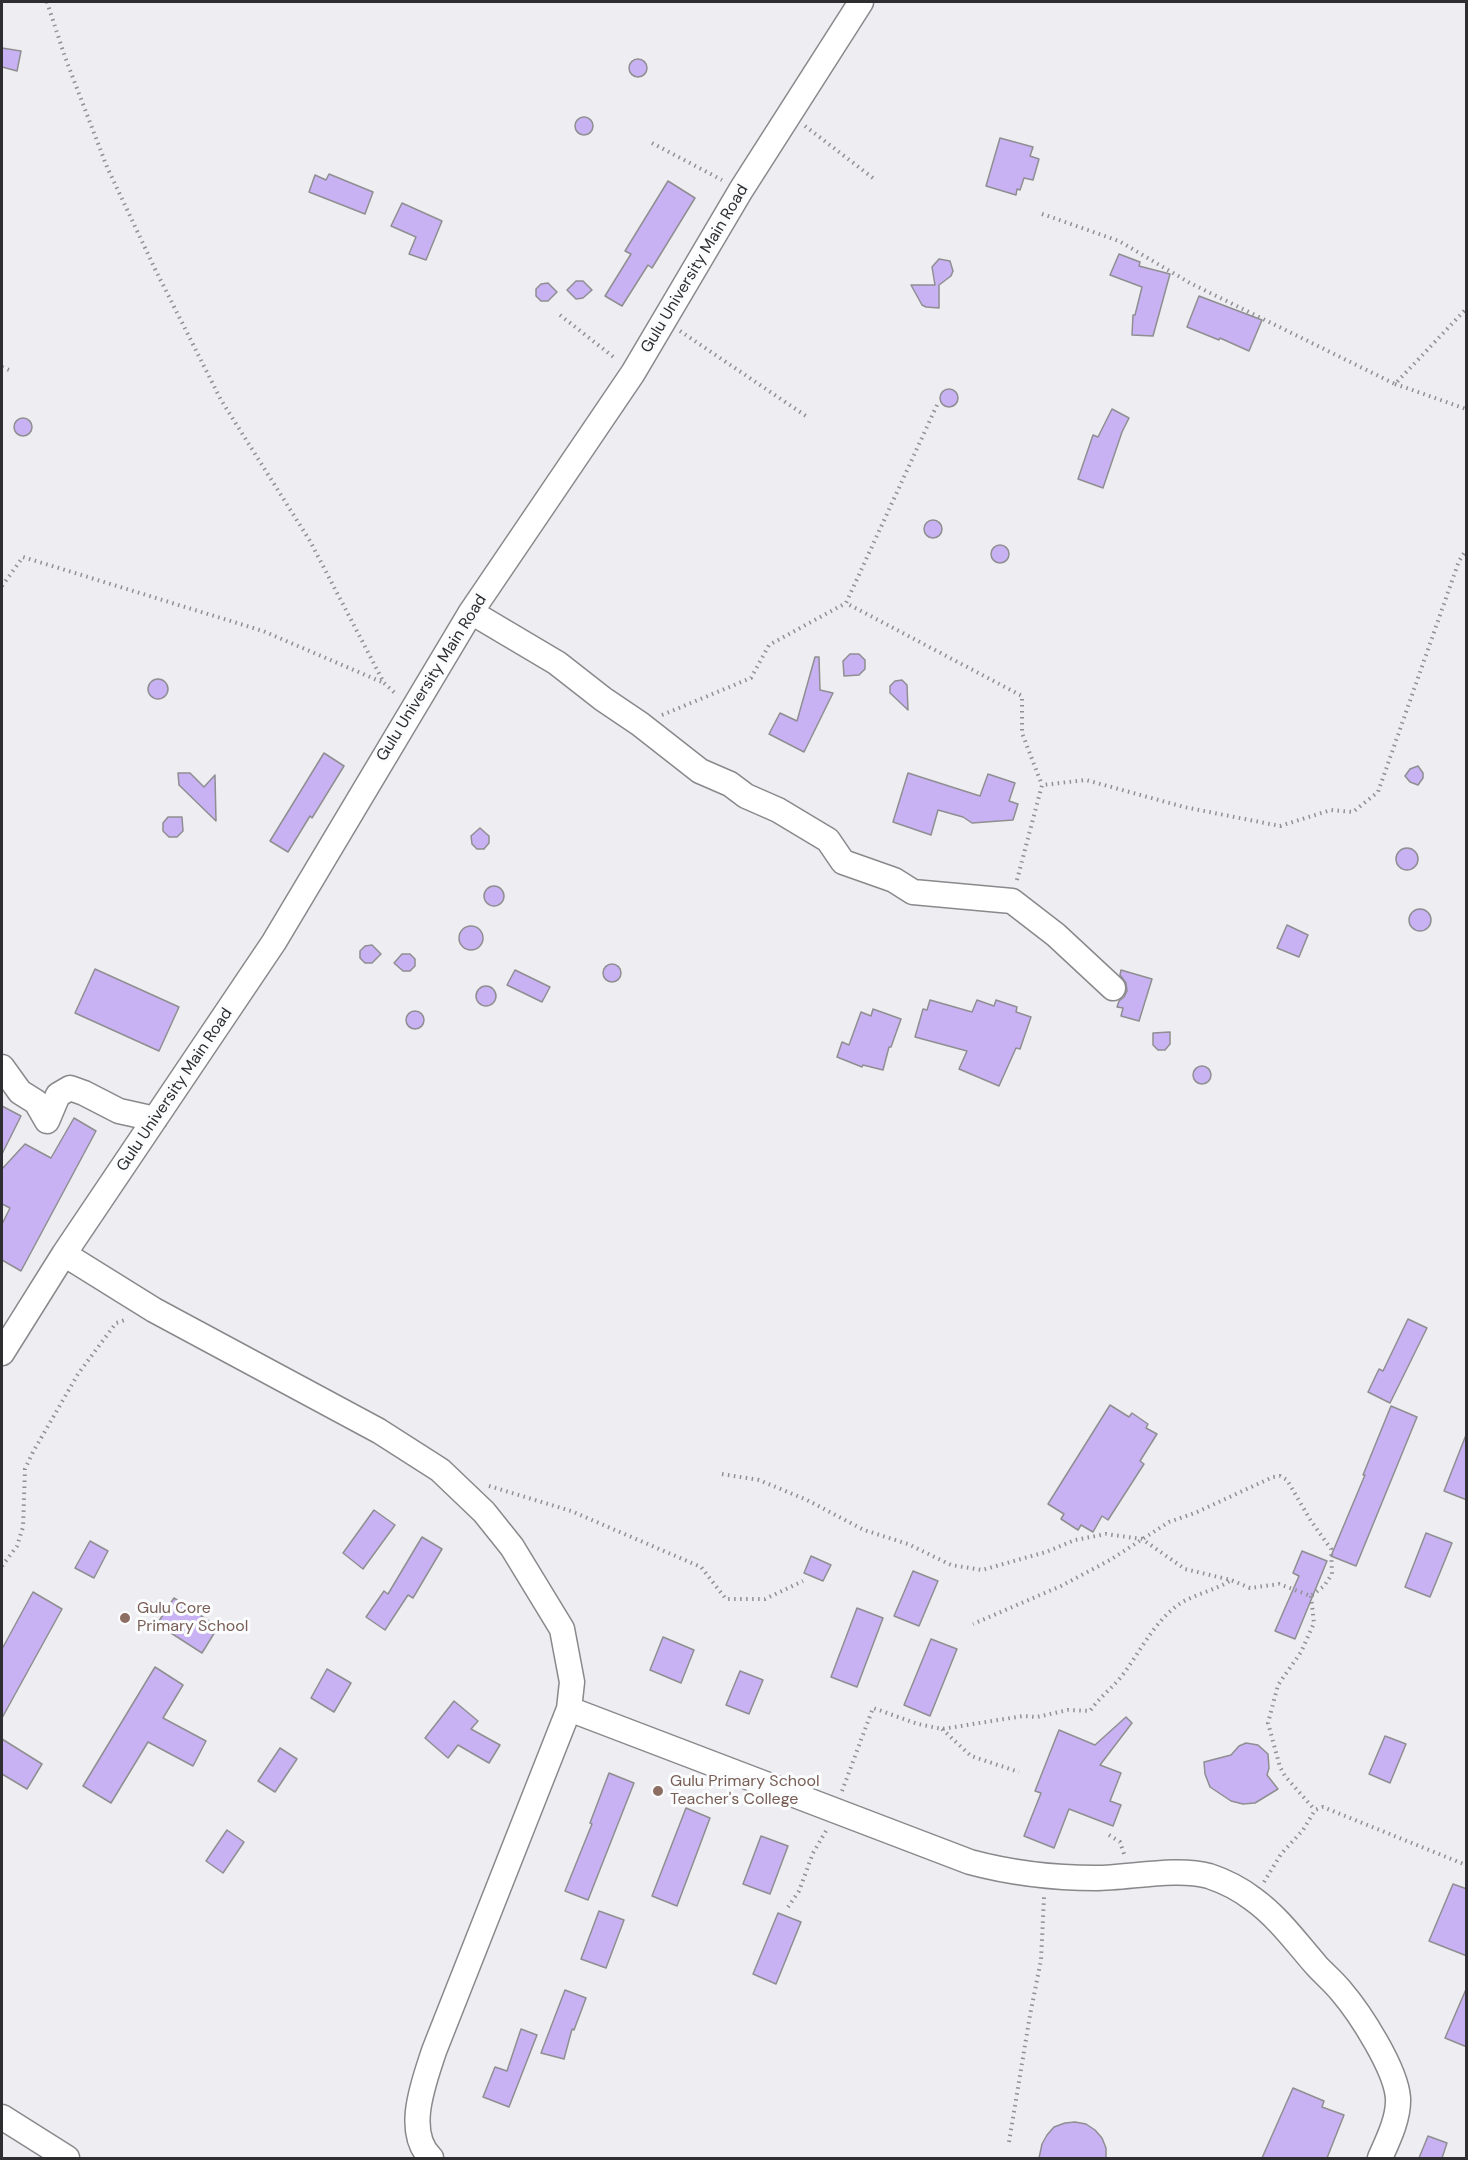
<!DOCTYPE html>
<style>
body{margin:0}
#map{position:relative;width:1468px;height:2160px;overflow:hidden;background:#eeeef2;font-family:"DM Sans",sans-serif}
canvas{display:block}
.frame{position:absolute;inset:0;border:3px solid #2e2e30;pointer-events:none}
</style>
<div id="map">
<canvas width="1468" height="2160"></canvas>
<div class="frame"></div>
</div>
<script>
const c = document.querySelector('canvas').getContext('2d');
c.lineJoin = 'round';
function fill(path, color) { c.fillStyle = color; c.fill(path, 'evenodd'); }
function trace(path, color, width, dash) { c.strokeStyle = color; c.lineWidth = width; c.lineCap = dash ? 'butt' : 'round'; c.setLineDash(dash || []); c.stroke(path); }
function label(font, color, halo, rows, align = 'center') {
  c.font = font + ' "DM Sans",sans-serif'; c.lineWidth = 6; c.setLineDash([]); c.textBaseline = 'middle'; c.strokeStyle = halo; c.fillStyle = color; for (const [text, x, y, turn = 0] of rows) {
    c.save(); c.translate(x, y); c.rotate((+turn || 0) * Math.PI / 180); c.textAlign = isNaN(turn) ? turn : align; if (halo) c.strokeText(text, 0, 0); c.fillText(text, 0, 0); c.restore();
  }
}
const building = new Path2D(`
 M 2,48 L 21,51 L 17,71 L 2,67 Z
 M629 68a9 9 0 1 1 18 0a9 9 0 1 1-18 0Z
 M575 126a9 9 0 1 1 18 0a9 9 0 1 1-18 0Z
 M 1000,138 L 1033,147 L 1030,156 L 1039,159 L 1033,180 L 1024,178 L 1020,190 L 1017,189 L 1016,195 L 986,186 Z
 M 329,174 L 373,192 L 365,214 L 309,192 L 315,175 L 326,180 Z
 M 668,181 L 695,198 L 652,268 L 648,265 L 622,306 L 605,296 L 631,254 L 625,251 Z
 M 402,203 L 442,221 L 426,260 L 409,254 L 416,237 L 391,226 Z
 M 1119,254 L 1140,262 L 1139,266 L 1170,274 L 1153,336 L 1132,335 L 1133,315 L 1135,315 L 1142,287 L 1110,275 Z
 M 939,259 L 950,261 L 953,271 L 951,276 L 939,285 L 939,308 L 926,307 L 922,305 L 911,285 L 935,285 L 932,267 Z
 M 576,281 L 583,281 L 592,290 L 583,298 L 576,299 L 567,290 Z
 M 548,283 L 557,292 L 548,301 L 541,301 L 536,296 L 536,289 L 541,284 Z
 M 1199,296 L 1262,320 L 1249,351 L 1220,338 L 1219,340 L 1187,327 Z
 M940 398a9 9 0 1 1 18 0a9 9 0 1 1-18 0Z
 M 1112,409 L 1129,418 L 1122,432 L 1103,488 L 1078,479 L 1093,435 L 1098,437 Z
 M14 427a9 9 0 1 1 18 0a9 9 0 1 1-18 0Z
 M924 529a9 9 0 1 1 18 0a9 9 0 1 1-18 0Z
 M991 554a9 9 0 1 1 18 0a9 9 0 1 1-18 0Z
 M 850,654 L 859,654 L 865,660 L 865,669 L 859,675 L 844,676 L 843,661 Z
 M 815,657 L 819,657 L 820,690 L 833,693 L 804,752 L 769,734 L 780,713 L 797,721 Z
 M148 689a10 10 0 1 1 20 0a10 10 0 1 1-20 0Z
 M 902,680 L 907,685 L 908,710 L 890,693 L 890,686 L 895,681 Z
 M 324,753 L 344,766 L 312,818 L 310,816 L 288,852 L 270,841 Z
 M 1418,766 L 1423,773 L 1423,778 L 1418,785 L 1410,782 L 1405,776 L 1410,769 Z
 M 178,773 L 190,773 L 204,787 L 215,775 L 216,821 L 179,785 Z
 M 908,773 L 980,796 L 988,774 L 1015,783 L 1009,801 L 1018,804 L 1013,820 L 972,823 L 963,817 L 938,810 L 931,835 L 893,822 Z
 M 168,817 L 182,817 L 183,831 L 177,837 L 169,837 L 163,831 L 163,823 Z
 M 480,828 L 489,836 L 489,843 L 484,849 L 477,849 L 472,844 L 471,836 Z
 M1396 859a11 11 0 1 1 22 0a11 11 0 1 1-22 0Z
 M484 896a10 10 0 1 1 20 0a10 10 0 1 1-20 0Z
 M1409 920a11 11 0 1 1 22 0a11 11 0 1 1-22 0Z
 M 1287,925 L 1308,935 L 1299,957 L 1277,948 Z
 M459 938a12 12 0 1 1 24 0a12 12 0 1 1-24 0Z
 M 372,945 L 381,954 L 372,963 L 365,963 L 360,958 L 360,951 L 365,946 Z
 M 402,954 L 410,954 L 415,959 L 415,966 L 410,971 L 403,971 L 394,963 Z
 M603 973a9 9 0 1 1 18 0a9 9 0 1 1-18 0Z
 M 95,969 L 179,1007 L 159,1051 L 75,1013 Z
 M 515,970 L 550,987 L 542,1002 L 507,985 Z
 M 1121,970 L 1152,979 L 1139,1021 L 1121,1016 L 1123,1008 L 1117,1007 L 1119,1001 L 1124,997 L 1127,991 L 1126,983 L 1120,975 Z
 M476 996a10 10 0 1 1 20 0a10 10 0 1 1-20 0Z
 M 930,1000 L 972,1012 L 977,1000 L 994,1006 L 996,1000 L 1017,1007 L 1016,1012 L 1031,1017 L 1020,1049 L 1016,1048 L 999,1086 L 959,1069 L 967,1051 L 915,1037 L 923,1009 L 927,1010 Z
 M 873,1009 L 901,1019 L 891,1047 L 889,1047 L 883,1070 L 863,1065 L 862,1067 L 837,1057 L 842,1042 L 849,1045 L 861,1012 L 871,1016 Z
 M406 1020a9 9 0 1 1 18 0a9 9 0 1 1-18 0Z
 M 1170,1032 L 1170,1044 L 1165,1050 L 1158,1050 L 1153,1045 L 1153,1033 Z
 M1193 1075a9 9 0 1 1 18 0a9 9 0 1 1-18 0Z
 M 2,1106 L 21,1116 L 2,1154 Z
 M 74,1118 L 96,1131 L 21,1271 L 2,1260 L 2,1224 L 10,1208 L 2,1204 L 2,1169 L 25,1144 L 51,1158 Z
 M 1408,1319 L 1427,1328 L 1390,1403 L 1368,1392 L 1379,1369 L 1383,1371 Z
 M 1110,1405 L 1129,1417 L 1132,1413 L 1148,1424 L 1146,1428 L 1157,1434 L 1140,1461 L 1144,1464 L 1108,1520 L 1102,1516 L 1093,1532 L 1081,1525 L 1078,1530 L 1061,1519 L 1064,1514 L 1048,1504 Z
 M 1391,1406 L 1417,1417 L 1356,1566 L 1331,1556 L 1365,1475 L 1363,1475 Z
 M 1466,1435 L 1467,1436 L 1467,1500 L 1444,1491 Z
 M 374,1510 L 395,1525 L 363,1569 L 343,1553 Z
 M 1426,1533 L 1452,1543 L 1430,1597 L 1405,1587 Z
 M 422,1537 L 442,1549 L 413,1598 L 408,1595 L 385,1630 L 366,1617 L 384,1591 L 388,1594 Z
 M 90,1541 L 108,1551 L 94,1578 L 75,1568 Z
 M 1302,1551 L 1327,1561 L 1295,1639 L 1275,1631 L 1299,1576 L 1293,1573 Z
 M 811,1556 L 831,1565 L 823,1581 L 804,1573 Z
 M 913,1571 L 938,1581 L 919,1626 L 894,1616 Z
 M 33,1592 L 62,1609 L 2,1718 L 2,1649 Z
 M 174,1598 L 218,1627 L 202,1653 L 157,1624 Z
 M 857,1608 L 883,1618 L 857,1687 L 831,1677 Z
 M 663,1637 L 694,1650 L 681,1683 L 650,1670 Z
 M 931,1639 L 957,1649 L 930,1716 L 904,1705 Z
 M 155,1667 L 183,1685 L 163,1718 L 206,1741 L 193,1766 L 148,1742 L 111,1803 L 83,1786 Z
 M 327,1669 L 351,1683 L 334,1712 L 311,1698 Z
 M 740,1671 L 763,1680 L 749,1714 L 726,1705 Z
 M 454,1701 L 478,1721 L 471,1729 L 500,1745 L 489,1763 L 458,1745 L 448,1758 L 425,1738 Z
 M 1126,1717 L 1132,1723 L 1100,1765 L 1121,1773 L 1110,1801 L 1121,1805 L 1113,1826 L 1069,1809 L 1054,1848 L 1024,1836 L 1041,1793 L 1035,1791 L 1059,1730 L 1095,1745 Z
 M 1385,1736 L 1406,1744 L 1390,1783 L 1369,1774 Z
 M 2,1739 L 42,1764 L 27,1789 L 2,1774 Z
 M 1246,1743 L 1258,1745 L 1268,1754 L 1269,1768 L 1267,1775 L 1278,1789 L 1255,1803 L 1243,1804 L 1231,1801 L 1210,1787 L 1205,1774 L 1204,1762 L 1231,1755 L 1239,1746 Z
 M 280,1748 L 297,1759 L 275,1792 L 258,1781 Z
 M 609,1773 L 634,1783 L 588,1900 L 565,1891 L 592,1824 L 590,1823 Z
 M 686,1808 L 710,1818 L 677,1906 L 652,1896 Z
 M 227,1830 L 244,1842 L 223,1873 L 206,1861 Z
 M 761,1836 L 788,1846 L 770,1894 L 743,1884 Z
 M 1453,1884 L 1467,1889 L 1467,1956 L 1429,1941 Z
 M 599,1911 L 624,1920 L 606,1968 L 581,1959 Z
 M 778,1913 L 801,1922 L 776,1984 L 753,1974 Z
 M 1467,1987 L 1467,2047 L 1445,2038 Z
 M 565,1990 L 586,1998 L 574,2030 L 572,2029 L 564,2059 L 541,2053 Z
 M 521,2029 L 537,2035 L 509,2107 L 483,2097 L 495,2067 L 507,2071 Z
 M 1293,2088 L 1324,2101 L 1322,2107 L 1344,2115 L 1327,2158 L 1262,2158 Z
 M 1075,2122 L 1086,2124 L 1095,2130 L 1102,2138 L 1106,2148 L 1106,2158 L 1039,2158 L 1042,2144 L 1047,2135 L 1054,2127 L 1065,2123 Z
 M 1428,2136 L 1447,2143 L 1442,2158 L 1419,2158 Z`);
fill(building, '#c8b2f3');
trace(building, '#8f8e91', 1.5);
const minor = new Path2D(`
 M 471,612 L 557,663 L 603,699 L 640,724 L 700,771 L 730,784 L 746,796 L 778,810 L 828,840 L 843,862 L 894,880 L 913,892 L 1012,901 L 1056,935 L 1113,988
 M 2,1067 L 20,1092 L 36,1102 L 47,1121 L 58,1095 L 70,1088 L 84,1093 L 119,1111 L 155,1119
 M 64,1254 L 154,1310 L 379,1431 L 440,1470 L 484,1512 L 512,1547 L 562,1629 L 572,1682 L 569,1709 L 434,2051 C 424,2082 404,2132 431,2158
 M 2,1353 L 64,1254 L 274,942 L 471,612 L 633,373 L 741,190 L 861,2
 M 569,1709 L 970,1862 C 1011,1873 1054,1878 1096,1878 C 1129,1878 1177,1867 1209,1876 C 1224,1881 1240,1889 1253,1899 C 1278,1917 1296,1942 1316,1965 C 1324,1974 1333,1981 1341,1991 C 1360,2013 1396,2069 1398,2098 C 1399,2118 1388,2140 1380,2158
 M 2,2117 L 67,2158`);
trace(minor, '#89898c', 27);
trace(new Path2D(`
 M 47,2 L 65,57 L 107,167 L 155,269 L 221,400 L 310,541 L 384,683 L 396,694
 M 805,126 L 873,178
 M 652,143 L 722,180
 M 1042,214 L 1119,241 L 1190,283 L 1395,384 L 1466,309
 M 560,315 L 616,359
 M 680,331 L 806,416
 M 2,367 L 9,370
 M 1395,384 L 1466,409
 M 937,405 L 846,603 L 1022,696 L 1022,733 L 1042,785
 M 2,586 L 23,557 L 263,631 L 384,683
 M 662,715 L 751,678 L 769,645 L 846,603
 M 1017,880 L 1042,785 L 1086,780 L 1184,807 L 1280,826 L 1331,810 L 1353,812 L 1378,792 L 1459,561 L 1466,550
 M 722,1474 L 759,1480 L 807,1500 L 864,1530 L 908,1544 L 951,1565 L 982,1570 L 1046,1552 L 1075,1540 L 1106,1534 L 1142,1539 L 1185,1569 L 1231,1580 L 1250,1588 L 1279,1584 L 1311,1596 L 1324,1586 L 1332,1574 L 1331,1549 L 1311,1521 L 1287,1480 L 1280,1476 L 1273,1477 L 1197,1512 L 1169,1522 L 1110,1560 L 1061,1586 L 973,1624
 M 489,1486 L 571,1511 L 701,1567 L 726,1599 L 765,1599 L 803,1581
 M 2,1566 L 17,1546 L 23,1527 L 25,1469 L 33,1452 L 78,1374 L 116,1323 L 128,1319
 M 1311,1596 L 1314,1623 L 1301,1652 L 1278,1685 L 1268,1723 L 1280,1767 L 1285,1776 L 1315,1810
 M 942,1729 L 971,1756 L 1019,1772
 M 842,1791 L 873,1708 L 918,1724 L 942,1729 L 1023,1716 L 1037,1717 L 1068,1710 L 1090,1711 C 1099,1698 1111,1689 1121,1677 C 1139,1654 1151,1627 1174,1608 C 1191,1594 1213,1592 1231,1580
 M 1109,1835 L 1120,1842 L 1124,1854
 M 1264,1882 L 1281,1854 L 1303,1830 L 1315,1810 L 1323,1807 L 1466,1865
 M 788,1907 L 799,1891 L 813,1853 L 826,1831
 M 1009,2142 L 1030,2015 L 1041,1960 L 1044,1897`), '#919194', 4, [1.5, 4.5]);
trace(minor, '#fff', 24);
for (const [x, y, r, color] of [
 [125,1618,6,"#8d6e63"],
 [658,1791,6,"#8d6e63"]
]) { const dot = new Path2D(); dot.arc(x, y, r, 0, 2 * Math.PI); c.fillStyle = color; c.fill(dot); trace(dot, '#fbfcfe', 2); }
label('16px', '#2e2e30', '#fbfcfe', [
 ["Gulu University Main Road",695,269,-59],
 ["Gulu University Main Road",432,678,-58],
 ["Gulu University Main Road",175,1090,-56]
]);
label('16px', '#785e54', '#fbfcfe', [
 ["Gulu Core",137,1609],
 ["Primary School",137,1627],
 ["Gulu Primary School",670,1782],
 ["Teacher's College",670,1800]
], 'left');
</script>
